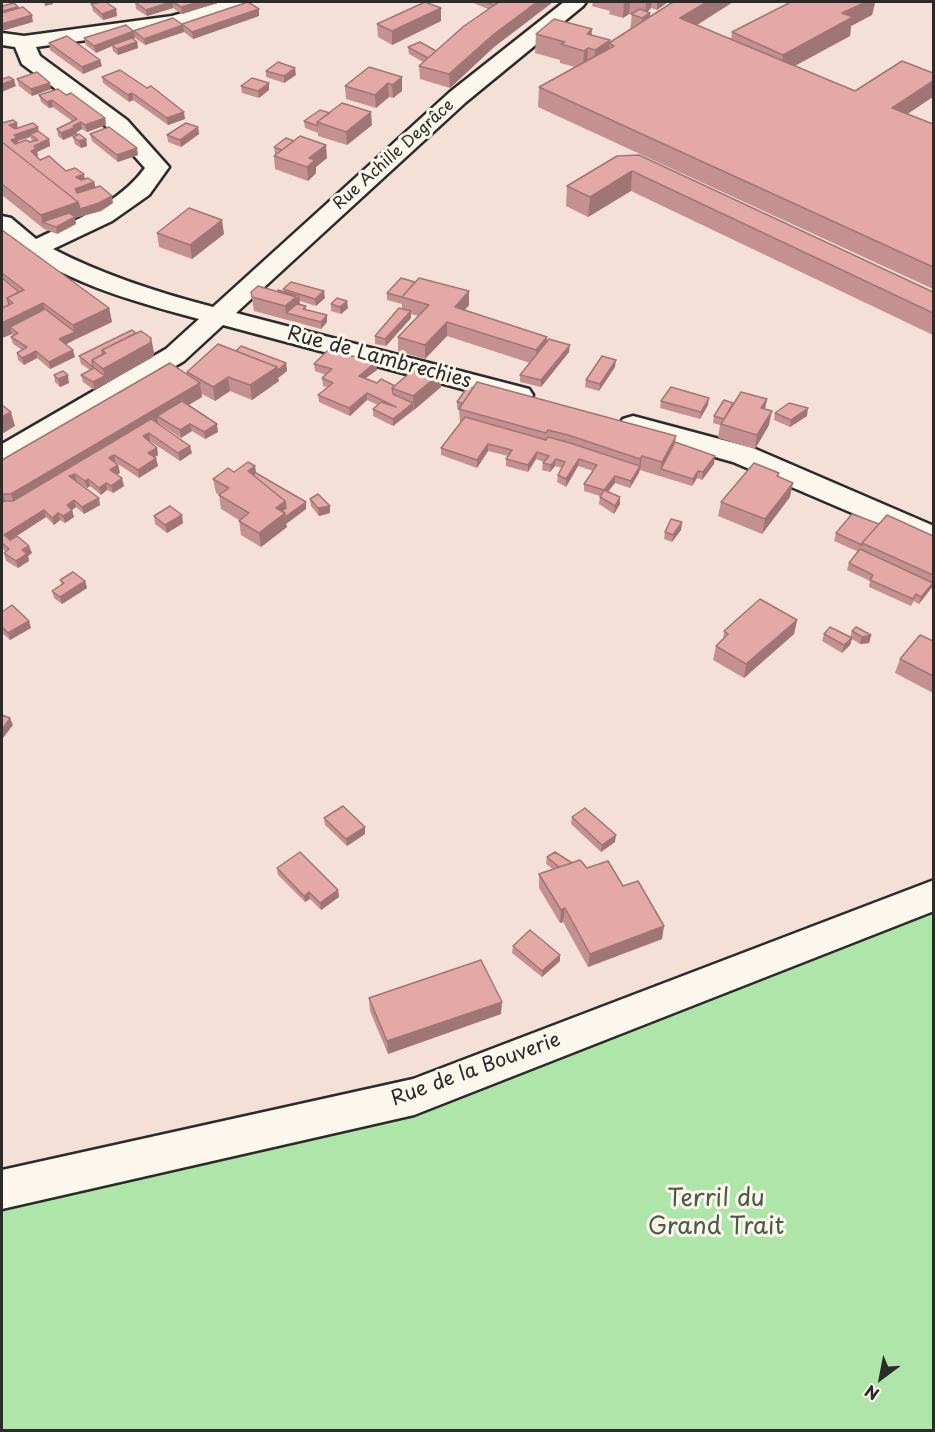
<!DOCTYPE html>
<meta charset="utf-8">
<style>
body{margin:0}
#map{position:relative;width:935px;height:1432px;overflow:hidden;background:#f4e0d7;font-family:"Playpen Sans",sans-serif}
canvas{display:block}
.frame{position:absolute;inset:0;border:3px solid #2b2b2b;pointer-events:none}
.north{position:absolute;left:851px;top:1348px;width:60px;height:60px;-webkit-text-stroke:4px #fbf7ec;paint-order:stroke;rotate:212deg;font-size:16px;font-weight:700;line-height:24px;text-align:center;color:#2b2b2b}
.north::after{content:'';display:block;margin:auto;width:21px;height:27px;background:#2b2b2b;clip-path:polygon(50% 0,100% 100%,50% 72%,0 100%)}
</style>
<div id="map">
<canvas width="935" height="1432"></canvas>
<div class="frame"></div>
<div class="north">N</div>
</div>
<script>
const c = document.querySelector('canvas').getContext('2d');
c.lineJoin = 'round';
function fill(path, color) { c.fillStyle = color; c.fill(path, 'evenodd'); }
function trace(path, color, width, dash) { c.strokeStyle = color; c.lineWidth = width; c.lineCap = dash ? 'butt' : 'round'; c.setLineDash(dash || []); c.stroke(path); }
function label(font, color, halo, rows, align = 'center') {
  c.font = font + ' "Playpen Sans",sans-serif'; c.lineWidth = 6; c.setLineDash([]); c.textBaseline = 'middle'; c.strokeStyle = halo; c.fillStyle = color; for (const [text, x, y, turn = 0] of rows) {
    c.save(); c.translate(x, y); c.rotate((+turn || 0) * Math.PI / 180); c.textAlign = isNaN(turn) ? turn : align; if (halo) c.strokeText(text, 0, 0); c.fillText(text, 0, 0); c.restore();
  }
}
fill(new Path2D(`
 M 933,895 L 933,1430 L 2,1430 L 2,1190 L 414,1097 Z`), '#aee5a9');
const street = new Path2D(`
 M 221,2 L 242,2 L 244,4 L 241,8 L 174,28 L 36,47 L 40,56 L 127,120 L 169,167 L 149,195 L 112,221 L 53,249 C 103,275 159,293 213,307 L 450,92 L 564,2 L 586,2 L 583,6 L 466,102 L 236,313 L 529,389 L 533,395 L 529,401 L 519,404 L 223,325 L 184,361 L 12,463 L 2,465 L 2,444 L 166,349 L 199,319 C 131,301 57,280 2,235 L 2,216 L 11,218 L 36,239 C 75,220 119,204 145,168 L 111,130 L 22,64 L 15,47 L 2,45 L 2,33 L 24,36 L 172,16 Z
 M 633,416 L 753,448 L 934,526 L 934,548 L 733,462 L 623,431 L 619,425 L 623,419 Z
 M 934,880 L 934,911 L 414,1115 L 2,1209 L 2,1170 L 413,1079 Z`);
trace(street, '#2b2b2b', 5);
fill(street, '#fbf7ec');
fill(new Path2D(`
 M 135,2 L 220,2 L 182,14 L 173,8 L 147,16 L 136,9 Z
 M 471,2 L 553,2 L 494,47 L 450,88 L 420,79 L 419,66 L 423,62 L 409,54 L 408,47 L 436,51 L 488,9 Z
 M 593,2 L 668,2 L 657,10 L 651,8 L 647,12 L 650,13 L 650,17 L 671,3 L 671,2 L 733,2 L 697,25 L 731,40 L 732,32 L 791,2 L 878,2 L 875,3 L 872,15 L 851,26 L 850,36 L 794,66 L 933,124 L 933,289 L 538,107 L 539,87 L 575,67 L 560,63 L 560,60 L 535,53 L 536,34 L 592,35 L 610,43 L 630,30 L 632,14 L 629,14 L 623,18 L 609,14 L 610,11 L 592,6 Z
 M 91,4 L 116,9 L 117,16 L 103,20 L 93,11 Z
 M 441,8 L 441,21 L 392,45 L 378,37 L 377,24 Z
 M 259,16 L 193,39 L 184,32 L 145,45 L 135,38 L 133,39 L 137,42 L 138,48 L 118,55 L 113,51 L 112,46 L 96,53 L 86,45 L 84,38 L 182,25 Z
 M 49,43 L 102,66 L 83,74 L 50,50 Z
 M 369,67 L 402,91 L 393,98 L 389,97 L 376,108 L 346,99 L 345,86 Z
 M 266,71 L 296,75 L 284,83 L 266,77 Z
 M 102,77 L 185,119 L 168,125 L 133,100 L 129,102 L 103,83 Z
 M 17,79 L 51,89 L 32,96 L 19,86 Z
 M 241,86 L 269,90 L 259,98 L 242,93 Z
 M 39,95 L 66,95 L 105,118 L 106,125 L 87,132 L 82,129 L 77,132 L 77,134 L 63,140 L 58,136 L 57,129 L 72,121 L 53,107 L 49,108 L 41,102 Z
 M 304,121 L 372,125 L 347,145 L 318,136 L 318,133 L 305,128 Z
 M 2,123 L 18,128 L 38,131 L 49,139 L 50,146 L 37,152 L 38,156 L 37,157 L 40,160 L 94,182 L 95,187 L 113,203 L 101,211 L 75,218 L 76,224 L 57,234 L 44,229 L 2,195 ZM 30,137 L 32,141 L 18,143 L 18,141 Z
 M 198,127 L 199,134 L 181,147 L 168,142 L 167,135 Z
 M 90,134 L 138,155 L 118,162 L 92,141 Z
 M 73,137 L 86,139 L 87,146 L 81,148 L 75,144 Z
 M 274,147 L 327,158 L 316,167 L 316,173 L 308,181 L 275,169 L 274,156 L 276,154 L 275,154 Z
 M 617,156 L 933,292 L 933,335 L 631,191 L 588,217 L 566,206 L 567,186 Z
 M 2,230 L 109,308 L 112,322 L 66,344 L 75,357 L 50,369 L 37,358 L 24,365 L 18,360 L 17,353 L 22,350 L 13,344 L 11,337 L 14,336 L 12,334 L 2,338 Z
 M 157,233 L 224,234 L 192,259 L 159,247 Z
 M 283,289 L 325,298 L 316,306 L 300,301 L 300,304 L 306,306 L 306,310 L 327,322 L 321,329 L 254,311 L 251,292 L 284,292 Z
 M 387,293 L 469,305 L 465,310 L 547,337 L 547,342 L 569,352 L 541,387 L 520,382 L 520,375 L 530,363 L 447,336 L 425,359 L 398,351 L 398,337 L 418,316 L 411,314 L 411,318 L 386,346 L 375,344 L 375,336 L 402,308 L 402,304 L 387,300 Z
 M 331,304 L 348,308 L 341,314 L 331,311 Z
 M 132,330 L 154,352 L 153,357 L 94,390 L 83,382 L 81,375 L 90,370 L 81,364 L 79,356 Z
 M 236,351 L 286,363 L 287,371 L 278,378 L 279,381 L 252,400 L 230,391 L 215,401 L 202,394 L 202,397 L 188,405 L 218,432 L 205,439 L 192,431 L 181,438 L 158,423 L 192,453 L 180,461 L 150,441 L 149,441 L 157,448 L 158,455 L 154,457 L 158,466 L 139,478 L 115,462 L 115,463 L 118,465 L 120,473 L 117,474 L 124,486 L 113,493 L 107,490 L 101,495 L 90,486 L 87,488 L 76,481 L 100,505 L 84,514 L 76,507 L 72,510 L 74,517 L 65,523 L 60,520 L 54,525 L 46,517 L 10,540 L 32,553 L 28,556 L 29,561 L 18,568 L 6,561 L 4,553 L 6,552 L 2,548 L 2,460 L 187,374 L 187,372 Z
 M 376,362 L 377,370 L 365,378 L 377,383 L 395,386 L 441,373 L 441,387 L 414,410 L 393,426 L 373,416 L 373,409 L 378,405 L 367,400 L 350,416 L 319,402 L 318,395 L 327,387 L 323,386 L 322,378 L 326,375 L 315,371 L 314,364 Z
 M 615,367 L 599,391 L 585,387 L 586,380 Z
 M 54,375 L 69,383 L 60,387 L 55,382 Z
 M 767,399 L 765,409 L 769,425 L 755,449 L 718,438 L 720,425 L 713,423 L 714,416 L 733,403 Z
 M 661,401 L 708,405 L 700,419 L 660,408 Z
 M 457,402 L 675,442 L 714,464 L 702,480 L 697,478 L 692,486 L 640,470 L 630,488 L 615,483 L 608,492 L 620,504 L 614,514 L 599,504 L 600,496 L 584,491 L 584,484 L 593,471 L 578,466 L 566,487 L 557,482 L 558,475 L 562,468 L 555,466 L 550,472 L 542,470 L 543,463 L 544,462 L 536,459 L 528,472 L 506,466 L 506,459 L 508,456 L 488,451 L 477,468 L 441,455 L 441,448 L 460,423 L 459,410 L 457,409 Z
 M 775,413 L 807,416 L 790,427 L 774,420 Z
 M 255,466 L 256,473 L 306,502 L 306,509 L 286,524 L 287,527 L 261,547 L 241,535 L 239,520 L 221,509 L 219,495 L 216,493 L 213,479 Z
 M 779,473 L 778,477 L 790,497 L 762,534 L 718,516 L 721,502 Z
 M 310,499 L 330,513 L 319,516 L 311,506 Z
 M 154,516 L 183,523 L 167,533 L 155,524 Z
 M 682,522 L 681,530 L 672,542 L 664,539 L 665,532 Z
 M 879,524 L 933,536 L 933,586 L 919,604 L 914,601 L 911,606 L 869,587 L 870,581 L 847,570 L 849,563 L 859,552 L 834,541 L 836,533 Z
 M 60,580 L 85,581 L 87,588 L 62,604 L 54,598 L 52,591 L 62,585 Z
 M 2,612 L 31,628 L 10,640 L 2,633 Z
 M 797,620 L 794,634 L 744,678 L 713,660 L 716,646 L 723,639 L 724,631 Z
 M 852,631 L 871,635 L 869,643 L 860,644 L 852,639 L 850,645 L 842,653 L 822,641 L 824,634 L 850,637 Z
 M 933,641 L 933,693 L 895,673 L 900,659 Z
 M 572,817 L 615,842 L 601,852 L 571,824 Z
 M 324,818 L 365,834 L 347,846 L 325,825 Z
 M 547,857 L 572,863 L 587,868 L 623,886 L 662,939 L 588,967 L 563,922 L 560,923 L 539,888 L 539,874 L 553,869 L 546,864 Z
 M 277,868 L 338,890 L 339,897 L 321,910 L 310,899 L 305,902 L 278,875 Z
 M 513,946 L 560,961 L 542,977 L 512,953 Z
 M 369,998 L 501,1014 L 388,1054 L 370,1011 Z`), '#c49190');
fill(new Path2D(`
 M 44,2 L 53,2 L 53,4 L 45,6 Z
 M 173,2 L 173,8 L 147,16 L 146,10 Z
 M 199,2 L 220,2 L 182,14 L 181,7 Z
 M 537,2 L 553,2 L 494,47 L 450,88 L 449,74 L 494,34 Z
 M 624,2 L 630,2 L 629,14 L 623,18 Z
 M 646,2 L 652,2 L 651,8 L 645,14 Z
 M 657,2 L 668,2 L 657,10 Z
 M 707,2 L 733,2 L 678,37 L 680,18 Z
 M 863,2 L 878,2 L 875,3 L 872,15 L 851,26 L 850,36 L 780,74 L 783,55 L 842,13 Z
 M 18,7 L 19,14 L 2,18 L 2,11 Z
 M 441,8 L 441,21 L 392,45 L 392,31 Z
 M 116,9 L 117,16 L 103,20 L 102,14 Z
 M 259,9 L 259,16 L 193,39 L 192,32 Z
 M 650,13 L 649,31 L 640,37 L 642,18 Z
 M 32,15 L 33,22 L 2,31 L 2,24 Z
 M 183,25 L 184,32 L 145,45 L 144,39 Z
 M 592,29 L 591,48 L 588,48 L 587,67 L 583,70 L 584,51 L 587,34 Z
 M 134,31 L 135,38 L 114,46 L 112,45 L 112,46 L 96,53 L 94,46 Z
 M 610,40 L 608,59 L 594,69 L 595,50 Z
 M 137,42 L 138,48 L 118,55 L 117,49 Z
 M 100,60 L 102,66 L 83,74 L 82,67 Z
 M 295,68 L 296,75 L 284,83 L 284,76 Z
 M 402,77 L 402,91 L 393,98 L 392,85 Z
 M 14,80 L 16,86 L 2,92 L 2,84 Z
 M 933,81 L 933,97 L 888,127 L 892,108 Z
 M 50,83 L 51,89 L 32,96 L 31,89 Z
 M 269,83 L 269,90 L 259,98 L 258,91 Z
 M 388,83 L 389,97 L 376,108 L 375,95 Z
 M 132,93 L 133,100 L 129,102 L 128,95 Z
 M 52,100 L 53,107 L 49,108 L 47,102 Z
 M 184,112 L 185,119 L 168,125 L 167,118 Z
 M 371,112 L 372,125 L 347,145 L 346,132 Z
 M 105,118 L 106,125 L 87,132 L 85,125 Z
 M 81,122 L 82,129 L 77,132 L 77,134 L 63,140 L 61,133 L 73,126 Z
 M 17,123 L 18,130 L 11,132 L 9,125 Z
 M 38,127 L 39,134 L 30,134 L 30,137 L 18,141 L 19,145 L 13,147 L 11,140 L 14,135 Z
 M 198,127 L 199,134 L 181,147 L 180,140 Z
 M 49,139 L 50,146 L 37,152 L 38,156 L 32,158 L 31,151 L 34,146 Z
 M 86,139 L 87,146 L 81,148 L 79,141 Z
 M 326,145 L 327,158 L 316,167 L 316,173 L 308,181 L 307,167 L 309,158 Z
 M 137,148 L 138,155 L 118,162 L 117,155 Z
 M 632,171 L 631,191 L 588,217 L 590,197 Z
 M 84,174 L 85,181 L 78,184 L 76,177 Z
 M 94,182 L 96,189 L 76,197 L 75,189 Z
 M 112,196 L 113,203 L 101,211 L 75,218 L 76,224 L 57,234 L 56,227 L 42,222 L 44,229 L 41,215 L 78,202 Z
 M 222,220 L 224,234 L 192,259 L 190,245 Z
 M 324,291 L 325,298 L 316,306 L 315,299 Z
 M 469,291 L 469,305 L 455,321 L 455,307 Z
 M 299,296 L 300,303 L 297,308 L 286,313 L 287,320 L 285,306 L 296,297 Z
 M 347,301 L 348,308 L 341,314 L 340,307 Z
 M 43,303 L 47,317 L 10,327 L 12,334 L 2,338 L 2,323 Z
 M 109,308 L 112,322 L 76,339 L 73,325 Z
 M 411,311 L 411,318 L 386,346 L 385,339 Z
 M 327,315 L 327,322 L 321,329 L 321,322 Z
 M 447,322 L 447,336 L 425,359 L 425,345 Z
 M 75,332 L 76,339 L 61,347 L 59,339 Z
 M 547,337 L 547,351 L 536,365 L 536,350 Z
 M 151,338 L 154,352 L 153,357 L 106,383 L 103,369 Z
 M 570,345 L 569,352 L 541,387 L 541,380 Z
 M 73,350 L 75,357 L 50,369 L 49,362 Z
 M 36,351 L 37,358 L 24,365 L 22,358 Z
 M 616,360 L 615,367 L 599,391 L 600,384 Z
 M 376,362 L 377,370 L 359,383 L 359,376 Z
 M 286,363 L 287,371 L 278,378 L 279,381 L 252,400 L 250,385 L 277,367 Z
 M 441,373 L 441,387 L 414,410 L 413,396 Z
 M 68,375 L 69,383 L 60,387 L 58,379 Z
 M 105,376 L 106,383 L 94,390 L 93,382 Z
 M 228,377 L 230,391 L 215,401 L 213,387 Z
 M 200,383 L 202,397 L 164,420 L 157,416 L 158,423 L 15,508 L 11,494 Z
 M 367,393 L 367,400 L 350,416 L 349,408 Z
 M 709,398 L 708,405 L 700,419 L 701,412 Z
 M 767,399 L 764,413 L 761,408 Z
 M 413,403 L 413,410 L 393,426 L 393,419 Z
 M 808,408 L 807,416 L 790,427 L 791,420 Z
 M 772,411 L 769,425 L 755,449 L 757,435 Z
 M 11,412 L 15,426 L 2,434 L 2,417 Z
 M 190,424 L 192,431 L 181,438 L 180,430 Z
 M 217,424 L 218,432 L 205,439 L 204,432 Z
 M 149,433 L 150,441 L 144,444 L 143,436 Z
 M 676,436 L 674,450 L 661,469 L 662,462 Z
 M 488,444 L 488,451 L 477,468 L 477,460 Z
 M 190,446 L 192,453 L 180,461 L 178,453 Z
 M 157,448 L 158,455 L 149,460 L 148,453 Z
 M 537,452 L 536,459 L 528,472 L 528,465 Z
 M 114,455 L 115,462 L 110,466 L 109,458 Z
 M 642,456 L 640,470 L 639,473 L 640,459 Z
 M 715,456 L 714,464 L 702,480 L 703,472 Z
 M 156,458 L 158,466 L 139,478 L 138,470 Z
 M 556,459 L 555,466 L 550,472 L 551,465 Z
 M 579,459 L 578,466 L 566,487 L 566,479 Z
 M 118,465 L 120,473 L 112,477 L 110,470 Z
 M 255,466 L 257,481 L 248,471 Z
 M 640,466 L 639,473 L 630,488 L 631,481 Z
 M 698,471 L 697,478 L 692,486 L 693,479 Z
 M 75,474 L 77,481 L 71,484 L 69,476 Z
 M 615,476 L 615,483 L 603,497 L 604,490 Z
 M 122,478 L 124,486 L 113,493 L 111,486 Z
 M 88,479 L 90,486 L 87,488 L 85,481 Z
 M 106,483 L 107,490 L 101,495 L 99,488 Z
 M 793,483 L 790,497 L 762,534 L 765,519 Z
 M 3,494 L 7,508 L 2,512 L 2,495 Z
 M 620,497 L 620,504 L 614,514 L 615,506 Z
 M 99,498 L 100,505 L 84,514 L 82,507 Z
 M 74,500 L 76,507 L 72,510 L 74,517 L 65,523 L 63,516 L 67,505 Z
 M 285,501 L 306,502 L 306,509 L 286,524 L 287,527 L 261,547 L 259,533 L 276,508 Z
 M 330,506 L 330,513 L 319,516 L 318,508 Z
 M 44,510 L 46,517 L 6,543 L 4,535 Z
 M 58,513 L 60,520 L 54,525 L 52,518 Z
 M 182,515 L 183,523 L 167,533 L 165,525 Z
 M 682,522 L 681,530 L 672,542 L 673,535 Z
 M 29,546 L 32,553 L 28,556 L 29,561 L 18,568 L 16,561 L 22,550 Z
 M 933,579 L 933,586 L 919,604 L 921,597 L 933,583 Z
 M 85,581 L 87,588 L 62,604 L 60,597 Z
 M 797,620 L 794,634 L 744,678 L 746,664 Z
 M 29,621 L 31,628 L 10,640 L 8,633 Z
 M 871,635 L 869,643 L 860,644 L 862,637 Z
 M 852,638 L 850,645 L 842,653 L 844,645 Z
 M 10,718 L 13,725 L 3,738 L 2,730 Z
 M 365,827 L 365,834 L 347,846 L 346,839 Z
 M 616,835 L 615,842 L 601,852 L 602,845 Z
 M 338,890 L 339,897 L 321,910 L 320,903 Z
 M 309,892 L 310,899 L 305,902 L 304,896 Z
 M 565,908 L 563,922 L 560,923 L 561,910 Z
 M 664,926 L 662,939 L 588,967 L 590,954 Z
 M 560,955 L 560,961 L 542,977 L 542,971 Z
 M 502,1002 L 501,1014 L 388,1054 L 387,1041 Z`), '#a07675');
const building = new Path2D(`
 M 102,2 L 106,2 L 116,9 L 102,14 L 91,4 Z
 M 135,2 L 171,2 L 146,10 Z
 M 173,2 L 199,2 L 181,7 Z
 M 248,2 L 259,9 L 192,32 L 182,24 Z
 M 425,2 L 441,8 L 392,31 L 377,24 Z
 M 487,2 L 499,2 L 494,5 Z
 M 499,2 L 537,2 L 494,34 L 449,74 L 419,66 L 464,26 Z
 M 673,2 L 707,2 L 680,18 L 855,91 L 902,61 L 933,73 L 933,81 L 892,108 L 933,124 L 933,267 L 539,87 L 614,46 L 609,43 Z
 M 791,2 L 866,2 L 842,13 L 853,17 L 783,55 L 732,32 Z
 M 14,3 L 18,7 L 2,11 L 2,8 L 3,8 L 2,6 Z
 M 23,7 L 32,15 L 2,24 L 2,13 Z
 M 640,9 L 650,13 L 642,18 L 631,14 Z
 M 173,18 L 183,25 L 144,39 L 134,31 L 94,46 L 84,38 L 126,25 L 133,31 Z
 M 554,19 L 592,29 L 587,34 L 610,40 L 595,50 L 588,48 L 584,51 L 561,44 L 565,42 L 536,34 Z
 M 67,36 L 100,60 L 82,67 L 49,43 Z
 M 132,38 L 137,42 L 117,49 L 112,45 Z
 M 420,42 L 436,51 L 428,58 L 408,47 Z
 M 278,62 L 295,68 L 284,76 L 266,71 Z
 M 369,67 L 402,77 L 392,85 L 388,83 L 375,95 L 345,86 Z
 M 120,70 L 147,88 L 151,86 L 184,112 L 167,118 L 132,93 L 128,95 L 102,77 Z
 M 37,72 L 50,83 L 31,89 L 17,79 Z
 M 9,77 L 14,80 L 2,84 L 2,79 Z
 M 252,78 L 269,83 L 258,91 L 241,86 Z
 M 58,89 L 66,95 L 71,93 L 105,118 L 85,125 L 81,122 L 73,126 L 76,127 L 61,133 L 57,129 L 77,119 L 52,100 L 47,102 L 39,95 Z
 M 342,103 L 371,112 L 346,132 L 317,122 Z
 M 320,110 L 330,113 L 317,122 L 318,126 L 304,121 Z
 M 13,120 L 17,123 L 9,125 L 15,129 L 33,123 L 38,127 L 14,135 L 17,138 L 11,140 L 15,144 L 26,140 L 30,142 L 38,140 L 30,134 L 38,131 L 49,139 L 34,146 L 36,149 L 31,151 L 40,160 L 49,156 L 66,171 L 75,168 L 84,174 L 76,177 L 81,180 L 88,178 L 94,182 L 75,189 L 77,193 L 100,186 L 112,196 L 99,203 L 80,209 L 78,202 L 2,142 L 2,123 Z
 M 186,123 L 198,127 L 180,140 L 167,135 Z
 M 109,127 L 137,148 L 117,155 L 90,134 Z
 M 79,134 L 86,139 L 79,141 L 73,137 Z
 M 300,136 L 326,145 L 309,158 L 315,160 L 307,167 L 274,156 Z
 M 286,138 L 294,141 L 282,150 L 274,147 Z
 M 2,142 L 78,202 L 41,215 L 2,184 Z
 M 639,155 L 933,292 L 933,313 L 632,171 L 590,197 L 567,186 L 617,156 Z
 M 189,208 L 222,220 L 190,245 L 157,233 Z
 M 69,213 L 75,217 L 56,227 L 42,222 Z
 M 2,230 L 109,308 L 73,325 L 43,303 L 2,323 L 2,308 L 13,303 L 7,298 L 24,290 L 2,273 Z
 M 2,278 L 19,292 L 7,298 L 9,305 L 2,308 Z
 M 401,278 L 415,282 L 402,297 L 387,293 Z
 M 419,278 L 469,291 L 455,307 L 547,337 L 536,350 L 447,322 L 425,345 L 398,337 L 429,305 L 402,297 Z
 M 291,282 L 324,291 L 315,299 L 283,289 Z
 M 258,286 L 296,297 L 285,306 L 252,297 L 251,292 Z
 M 278,290 L 299,296 L 297,300 L 296,297 L 278,291 Z
 M 337,298 L 347,301 L 340,307 L 331,304 Z
 M 297,304 L 306,306 L 303,309 L 327,315 L 321,322 L 286,313 Z
 M 399,308 L 411,311 L 385,339 L 375,336 Z
 M 45,309 L 75,332 L 59,339 L 73,350 L 49,362 L 36,351 L 22,358 L 17,353 L 27,347 L 11,337 L 18,333 L 10,327 Z
 M 132,330 L 136,333 L 102,350 L 103,354 L 92,360 L 93,367 L 79,356 Z
 M 141,331 L 151,338 L 150,343 L 103,369 L 92,360 L 106,353 L 102,350 Z
 M 549,339 L 570,345 L 541,380 L 520,375 Z
 M 218,344 L 277,367 L 250,385 L 228,377 L 213,387 L 187,372 Z
 M 241,346 L 286,363 L 278,370 L 277,367 L 236,351 Z
 M 328,350 L 376,362 L 359,376 L 377,383 L 381,379 L 395,386 L 392,388 L 393,394 L 413,403 L 393,419 L 373,409 L 381,402 L 396,407 L 367,393 L 349,408 L 318,395 L 333,383 L 322,378 L 332,369 L 314,364 Z
 M 602,356 L 616,360 L 600,384 L 586,380 Z
 M 170,363 L 200,383 L 11,494 L 3,494 L 2,495 L 2,460 Z
 M 418,366 L 441,373 L 413,396 L 392,388 Z
 M 94,368 L 105,376 L 93,382 L 81,375 Z
 M 63,371 L 68,375 L 58,379 L 54,375 Z
 M 477,382 L 676,436 L 662,462 L 642,456 L 640,459 L 568,435 L 548,430 L 546,433 L 459,409 Z
 M 468,386 L 473,388 L 463,403 L 457,402 Z
 M 671,387 L 709,398 L 701,412 L 661,401 Z
 M 741,392 L 767,399 L 761,408 L 772,411 L 757,435 L 721,424 Z
 M 724,400 L 733,403 L 724,419 L 714,416 Z
 M 182,401 L 217,424 L 204,432 L 190,424 L 180,430 L 157,416 Z
 M 789,403 L 808,408 L 791,420 L 775,413 Z
 M 2,405 L 11,412 L 2,417 Z
 M 465,417 L 546,440 L 548,437 L 567,442 L 640,466 L 631,481 L 615,476 L 604,490 L 584,484 L 597,465 L 579,459 L 566,479 L 558,475 L 565,462 L 556,459 L 551,465 L 543,463 L 549,456 L 537,452 L 528,465 L 506,459 L 512,450 L 488,444 L 477,460 L 441,448 Z
 M 151,419 L 190,446 L 178,453 L 149,433 L 143,436 L 157,448 L 148,453 L 156,458 L 138,470 L 114,455 L 109,458 L 118,465 L 110,470 L 122,478 L 111,486 L 106,483 L 99,488 L 88,479 L 85,481 L 75,474 L 69,476 L 99,498 L 82,507 L 74,500 L 67,505 L 72,510 L 63,516 L 58,513 L 52,518 L 44,510 L 4,535 L 10,540 L 17,536 L 29,546 L 22,550 L 27,554 L 16,561 L 4,553 L 9,549 L 2,543 L 2,503 L 5,501 L 13,501 Z
 M 675,442 L 715,456 L 703,472 L 698,471 L 693,479 L 661,469 Z
 M 248,462 L 255,466 L 248,471 L 285,501 L 276,508 L 285,513 L 259,533 L 239,521 L 249,513 L 219,495 L 229,488 L 213,479 L 228,468 L 234,472 Z
 M 754,463 L 779,473 L 777,476 L 793,483 L 765,519 L 721,502 Z
 M 256,473 L 306,502 L 285,517 L 285,513 L 281,511 L 286,508 L 285,501 L 253,475 Z
 M 604,490 L 620,497 L 615,506 L 600,497 Z
 M 318,494 L 330,506 L 318,508 L 310,499 Z
 M 170,506 L 182,515 L 165,525 L 154,516 Z
 M 852,514 L 879,524 L 862,543 L 862,545 L 836,533 Z
 M 887,515 L 933,536 L 933,575 L 862,543 Z
 M 671,519 L 682,522 L 673,535 L 665,532 Z
 M 860,549 L 933,583 L 921,597 L 916,594 L 913,599 L 870,580 L 873,575 L 849,563 Z
 M 73,572 L 85,581 L 60,597 L 52,591 L 64,583 L 60,580 Z
 M 760,599 L 797,620 L 746,664 L 716,646 L 728,634 L 724,631 Z
 M 12,605 L 29,621 L 8,633 L 2,627 L 2,612 Z
 M 830,627 L 852,638 L 844,645 L 824,634 Z
 M 856,627 L 871,635 L 862,637 L 852,631 Z
 M 920,635 L 933,641 L 933,676 L 900,659 Z
 M 2,715 L 10,718 L 2,730 Z
 M 343,806 L 365,827 L 346,839 L 324,818 Z
 M 585,808 L 616,835 L 602,845 L 572,817 Z
 M 300,852 L 338,890 L 320,903 L 309,892 L 304,896 L 277,868 Z
 M 555,852 L 572,863 L 559,867 L 547,857 Z
 M 580,860 L 587,868 L 608,861 L 623,886 L 638,881 L 664,926 L 590,954 L 565,908 L 561,910 L 539,874 Z
 M 530,930 L 560,955 L 542,971 L 513,946 Z
 M 481,960 L 502,1002 L 387,1041 L 369,998 Z`);
fill(building, '#e4a9a7');
trace(building, '#a07675', 1.5);
label('16px', '#2b2b2b', '#fbf7ec', [
 ["Rue Achille Degrâce",394,155,-42]
]);
label('20px', '#2b2b2b', '#fbf7ec', [
 ["Rue de Lambrechies",379,358,15],
 ["Rue de la Bouverie",476,1070,-20]
]);
label('24px', '#4c5a4a', '#fbf7ec', [
 ["Terril du",716,1199],
 ["Grand Trait",716,1227]
]);
</script>
